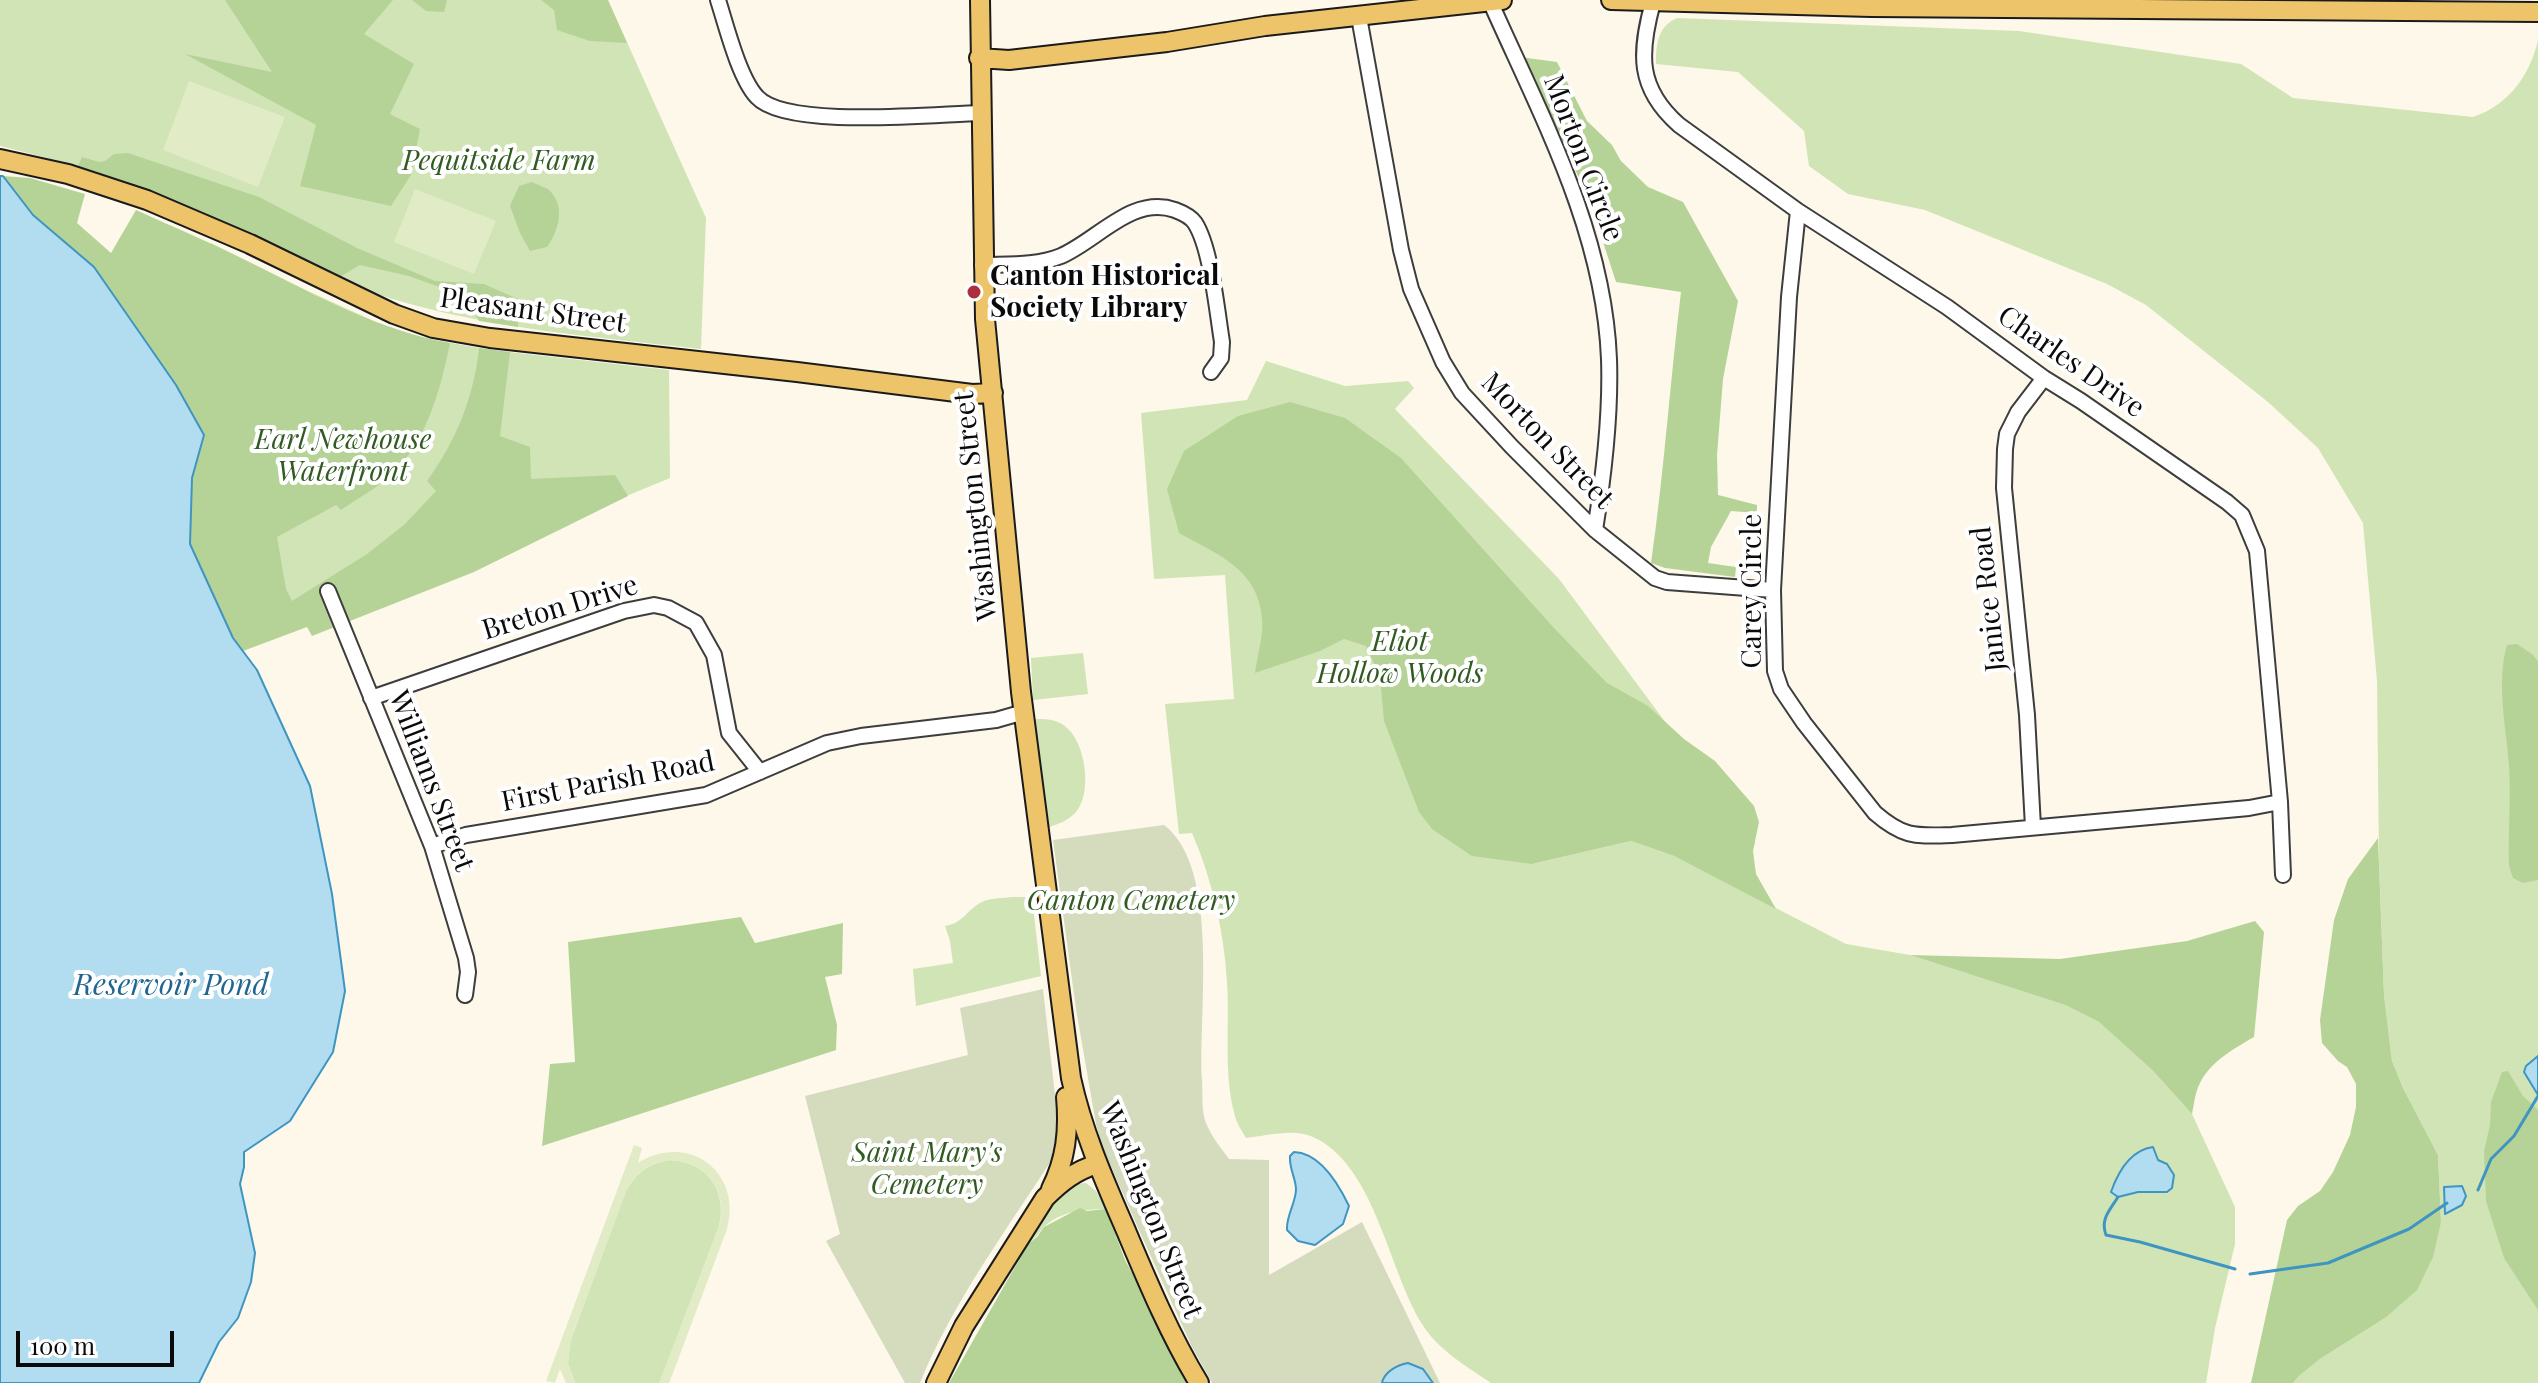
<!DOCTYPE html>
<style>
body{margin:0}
#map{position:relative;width:2538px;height:1383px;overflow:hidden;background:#fdf8e9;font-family:"Playfair Display",serif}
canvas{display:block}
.scale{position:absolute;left:16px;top:1331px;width:158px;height:36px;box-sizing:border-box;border:4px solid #0a0a0a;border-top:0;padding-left:10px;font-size:24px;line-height:28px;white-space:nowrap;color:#0a0a0a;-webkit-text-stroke:6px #fff;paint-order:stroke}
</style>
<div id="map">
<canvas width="2538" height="1383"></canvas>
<div class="scale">100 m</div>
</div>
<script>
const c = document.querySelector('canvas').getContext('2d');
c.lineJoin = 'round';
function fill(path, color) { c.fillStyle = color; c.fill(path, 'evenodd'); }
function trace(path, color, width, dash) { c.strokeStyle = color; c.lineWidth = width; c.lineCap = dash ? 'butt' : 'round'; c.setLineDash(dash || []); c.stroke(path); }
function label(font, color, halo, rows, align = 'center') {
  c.font = font + ' "Playfair Display",serif'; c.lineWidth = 8; c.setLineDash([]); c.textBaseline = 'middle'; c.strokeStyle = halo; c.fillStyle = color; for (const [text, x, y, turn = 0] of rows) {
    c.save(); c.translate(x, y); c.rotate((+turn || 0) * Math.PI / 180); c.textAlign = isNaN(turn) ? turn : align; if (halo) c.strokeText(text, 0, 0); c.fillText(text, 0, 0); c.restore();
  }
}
fill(new Path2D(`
 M 0,0 L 608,0 L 706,218 L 701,349 C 596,337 491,329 389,298 C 329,279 274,248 218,221 C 148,187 75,164 0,146 Z
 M 1677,18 L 2019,31 L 2241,64 L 2293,98 L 2473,117 C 2509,105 2530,75 2538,40 L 2538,1383 L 2293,1383 L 2299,1376 L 2320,1359 L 2385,1318 L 2441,1222 L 2438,1155 L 2403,1088 L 2392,1061 L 2384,995 L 2379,863 L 2377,681 L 2363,523 L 2318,448 L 2268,402 L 2146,305 L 2107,284 L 1925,210 L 1848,194 L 1809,166 L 1804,131 L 1738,72 L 1656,64 C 1656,45 1657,27 1677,18 Z
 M 211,243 L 308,291 L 378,323 L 418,337 L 491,350 L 669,370 L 670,478 L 331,618 L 235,623 L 209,431 Z
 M 1266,361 L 1345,386 L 1408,381 L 1414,388 L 1395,409 L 1559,579 L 1756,844 L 1658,802 L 1532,864 L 1631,841 L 1674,856 L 1846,944 L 1910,955 L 2065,1005 L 2099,1022 L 2153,1071 L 2192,1114 L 2235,1207 L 2235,1244 L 2215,1328 L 2206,1383 L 1491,1383 C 1466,1366 1438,1350 1422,1324 C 1388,1269 1375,1165 1313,1137 C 1294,1128 1266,1136 1246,1138 C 1242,1131 1237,1124 1235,1116 C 1223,1073 1230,1026 1227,982 C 1224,931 1212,879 1192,833 L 1179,834 L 1165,704 L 1234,699 L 1225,575 L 1154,579 L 1141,413 L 1247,400 ZM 2158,1160 L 2167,1164 L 2167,1192 L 2138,1192 L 2119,1197 Z
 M 1083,653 L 1088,694 L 1033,700 L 1031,658 Z
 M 1035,719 C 1043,719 1053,719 1060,723 C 1085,735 1094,791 1076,812 C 1069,820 1059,824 1049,827 Z
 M 1012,897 L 1032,897 L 1041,976 L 916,1006 L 913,969 L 953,963 L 950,941 L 945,926 C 965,923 967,908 984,901 C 992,898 1004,898 1012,897 Z
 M 670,1160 C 706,1161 728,1190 719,1226 L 664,1372 L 659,1383 L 575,1383 L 568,1364 L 569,1345 L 625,1193 C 635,1174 648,1163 670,1160 Z
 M 1086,1183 L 1096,1191 L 1106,1209 C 1084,1210 1063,1210 1045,1226 C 1039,1232 1035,1239 1028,1244 C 1039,1223 1058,1184 1086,1183 Z`), '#d1e4b6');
fill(new Path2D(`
 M 225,0 L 393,0 L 364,34 L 414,64 L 390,114 L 420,129 L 411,175 L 391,206 L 300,186 L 316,125 L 185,54 L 272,72 Z
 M 412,0 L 447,0 L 444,12 L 426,11 Z
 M 541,0 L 608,0 L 627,43 L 590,41 L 557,30 L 554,10 Z
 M 1520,57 L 1557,62 L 1587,121 L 1612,145 L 1621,161 L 1648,187 L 1683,202 L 1738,301 L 1723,379 L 1717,455 L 1718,495 L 1757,505 L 1757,513 L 1731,511 L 1711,547 L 1708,563 L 1736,567 L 1735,577 L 1665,568 L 1651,563 C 1664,473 1670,382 1681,292 L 1616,282 L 1592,208 L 1560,135 Z
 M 128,153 L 259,197 L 357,248 L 435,281 L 484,284 L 518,299 L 518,327 L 479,321 L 464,296 L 409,276 L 360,265 L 338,278 C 253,237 168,195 78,166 L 82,157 L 99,162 L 105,161 L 114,154 Z
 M 3,176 L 30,178 L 85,194 L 77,223 L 111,253 L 136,210 C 176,228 216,245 255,265 C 317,296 381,331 450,343 C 441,386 430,430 401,465 C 386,483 360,497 341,510 L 336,505 L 277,537 L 286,589 L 292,601 L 367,554 L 405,524 L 436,491 L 427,481 C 456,441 474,397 479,348 L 510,352 L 500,436 L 530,447 L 531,479 L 615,475 L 628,496 L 474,572 L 312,636 L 307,627 L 243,651 L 233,638 L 189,544 L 192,478 L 204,434 L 176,385 L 94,267 L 33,215 Z
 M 532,182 C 537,185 546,187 550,191 C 566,207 558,232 547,247 L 530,251 L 520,233 L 510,206 L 519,186 Z
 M 1290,402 L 1345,418 L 1401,458 L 1554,628 L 1607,683 L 1648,706 L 1684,739 L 1715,761 L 1754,806 L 1759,822 L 1753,851 L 1756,874 L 1776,909 L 1674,856 L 1631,841 L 1532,864 L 1472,856 L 1432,829 L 1419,812 L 1384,721 L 1380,677 L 1366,646 L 1344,639 L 1320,651 L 1255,673 C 1257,656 1264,635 1262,618 C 1258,569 1217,554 1179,533 L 1167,489 L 1184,451 L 1238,416 Z
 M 2517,644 L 2532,654 L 2538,661 L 2538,880 L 2523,883 L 2513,878 L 2509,866 C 2508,832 2511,798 2509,765 C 2506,726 2496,683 2507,645 Z
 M 2378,838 L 2384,995 L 2392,1061 L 2403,1088 L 2438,1155 L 2441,1222 L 2433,1257 L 2417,1290 L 2385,1318 L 2320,1359 L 2299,1376 L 2293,1383 L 2251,1383 L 2287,1220 L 2298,1206 L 2320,1191 L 2333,1172 L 2350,1135 L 2356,1107 L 2356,1084 L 2347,1067 L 2338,1061 L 2322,1043 L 2320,1020 L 2334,920 L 2348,879 Z
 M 741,917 L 755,943 L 843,923 L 842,974 L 825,977 L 837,1025 L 836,1050 L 542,1146 L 550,1064 L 575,1062 L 568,942 Z
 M 2255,921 L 2264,932 L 2254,1037 C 2235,1048 2210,1062 2200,1083 C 2195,1092 2194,1105 2192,1114 L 2153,1071 L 2099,1022 L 2065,1005 L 1910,955 L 2060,959 L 2187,941 Z
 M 2508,1071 L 2523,1096 L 2538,1110 L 2538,1310 L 2504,1258 L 2486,1201 L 2484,1151 L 2490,1125 L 2491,1102 L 2502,1072 Z
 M 1080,1208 L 1087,1211 L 1106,1209 L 1125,1260 L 1191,1383 L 949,1383 L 1028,1244 L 1037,1237 L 1044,1227 Z`), '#b6d397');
fill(new Path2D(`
 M 1164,825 C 1221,868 1198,1015 1202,1080 C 1203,1093 1201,1111 1206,1123 C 1211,1136 1221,1148 1229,1159 L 1269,1160 L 1269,1275 L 1362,1222 L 1440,1383 L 1212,1383 L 1192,1347 L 1143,1239 L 1102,1146 L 1096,1124 L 1076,1009 L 1053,840 Z
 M 1043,989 L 1058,1122 L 1057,1142 L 1049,1164 C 1003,1235 952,1304 920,1383 L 905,1383 L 826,1241 L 840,1234 L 805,1096 L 968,1055 L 960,1008 Z`), '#d4dcbd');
fill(new Path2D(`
 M 189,81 L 285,117 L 258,187 L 163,150 Z
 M 415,189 L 496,221 L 474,274 L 394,242 Z
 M 634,1145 L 642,1148 L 638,1163 C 687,1132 743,1171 727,1229 L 670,1381 L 669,1383 L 659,1383 L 719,1226 C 735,1165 658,1134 627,1189 L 571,1340 L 568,1364 L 575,1383 L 566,1383 L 560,1369 L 555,1383 L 546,1381 Z`), '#e1ecc7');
const water = new Path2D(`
 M 0,176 L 3,176 L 33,215 L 94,267 L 176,385 L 204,435 L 192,478 L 190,544 L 233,638 L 257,670 L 310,786 L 332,894 L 345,991 L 333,1052 L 290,1121 L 244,1152 L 244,1167 L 240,1184 L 255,1253 L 251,1282 L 238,1318 L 219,1342 L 199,1383 L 0,1383 Z
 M 2538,1056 L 2538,1095 L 2524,1072 L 2526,1066 Z
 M 2153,1147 L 2158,1160 L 2167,1164 L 2174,1175 L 2172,1188 L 2167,1192 L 2138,1192 L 2118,1197 L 2111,1192 C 2118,1172 2131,1150 2153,1147 Z
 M 1294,1152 C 1320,1153 1339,1185 1349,1206 L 1343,1224 L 1315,1245 L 1298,1241 L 1287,1230 C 1286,1216 1295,1205 1296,1190 C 1296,1178 1289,1169 1290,1156 Z
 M 2462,1186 L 2466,1196 L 2462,1205 L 2445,1214 L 2444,1187 Z
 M 1408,1363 L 1423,1369 L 1433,1383 L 1382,1383 C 1384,1372 1397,1365 1408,1363 Z`);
fill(water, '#b2ddf0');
trace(water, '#3f95c1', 2);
trace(new Path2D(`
 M 2478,1190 L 2491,1159 L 2514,1136 L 2538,1096
 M 2118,1197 C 2110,1210 2100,1219 2106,1235 L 2140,1242 L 2235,1269
 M 2250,1274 L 2328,1263 L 2409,1229 L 2447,1203`), '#3f95c1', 3);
const minor = new Path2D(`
 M 718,0 C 726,25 739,78 757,97 C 786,129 934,114 980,113
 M 1490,1 C 1541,116 1604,231 1609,359 C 1611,416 1604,474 1595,530
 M 1653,2 C 1639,53 1637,88 1679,125 L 1798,211 L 1947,307 L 2044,378 L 2081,401 L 2227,502 L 2242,515 L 2257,551 L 2280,802 L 2283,875
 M 1359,17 L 1401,250 L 1411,289 L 1443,362 L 1462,393 L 1512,447 L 1595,530 L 1655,578 L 1667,582 L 1773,590
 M 1798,211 L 1789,297 L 1773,590 L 1775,671 L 1781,689 L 1804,723 L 1875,813 C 1904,838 1915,836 1952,835 L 2249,808 L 2280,802
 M 982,265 C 1008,264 1036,266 1061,256 C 1098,240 1132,195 1175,210 C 1183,213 1191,217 1195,223 C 1211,248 1217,311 1222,342 L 1221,358 L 1211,372
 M 328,591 L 432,846 L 466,958 L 468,972 L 465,995
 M 371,698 L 624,611 L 654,605 L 668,608 L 696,623 L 714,655 L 729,733 L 760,772
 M 2033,827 L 2027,715 L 2004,488 L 2005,449 L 2007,434 L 2018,412 L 2044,378
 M 432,846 L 466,835 L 706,795 L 827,743 L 861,736 L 996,720 L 1024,712`);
const major = new Path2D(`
 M 980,0 L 985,319 L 1021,692 L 1071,1078 C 1083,1133 1105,1182 1127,1233 C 1149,1285 1170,1335 1199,1383
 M 1611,0 L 1871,7 L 2538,12
 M 979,58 L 1009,60 L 1167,42 L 1265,26 L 1502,0
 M 0,159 L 68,174 L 147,200 L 250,244 L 394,314 L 433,328 L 490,338 L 797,372 L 972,394 L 993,393
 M 1051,1189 C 1066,1159 1069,1131 1066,1097
 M 936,1383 L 964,1326 L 1045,1198 C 1061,1182 1075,1171 1097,1164`);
trace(minor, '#3d3d3d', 18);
trace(major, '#1b1b1b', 22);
trace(minor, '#fff', 14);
trace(major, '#edc469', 18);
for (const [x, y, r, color] of [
 [974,292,8,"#ad2f3d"]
]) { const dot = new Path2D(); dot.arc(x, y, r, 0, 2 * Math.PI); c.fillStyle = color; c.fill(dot); trace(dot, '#fff', 3); }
label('28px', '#0a0a0a', '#fff', [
 ["Morton Circle",1583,158,69],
 ["Pleasant Street",533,311,8],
 ["Charles Drive",2071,362,35],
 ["Morton Street",1547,441,46],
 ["Washington Street",976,506,-96],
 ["Carey Circle",1752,591,-90],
 ["Janice Road",1989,599,-96],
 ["Breton Drive",560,608,-17],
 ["Williams Street",431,781,69],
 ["First Parish Road",608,782,-11],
 ["Washington Street",1151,1210,68]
]);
label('italic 28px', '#315b21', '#fff', [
 ["Pequitside Farm",499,161],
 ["Earl Newhouse",343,440],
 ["Waterfront",343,472],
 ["Eliot",1400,642],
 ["Hollow Woods",1400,674],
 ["Canton Cemetery",1131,901],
 ["Saint Mary's",927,1153],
 ["Cemetery",927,1185]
]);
label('bold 28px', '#0a0a0a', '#fff', [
 ["Canton Historical",990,276],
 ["Society Library",990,308]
], 'left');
label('italic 30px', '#1f6690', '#fff', [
 ["Reservoir Pond",171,986]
]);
</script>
